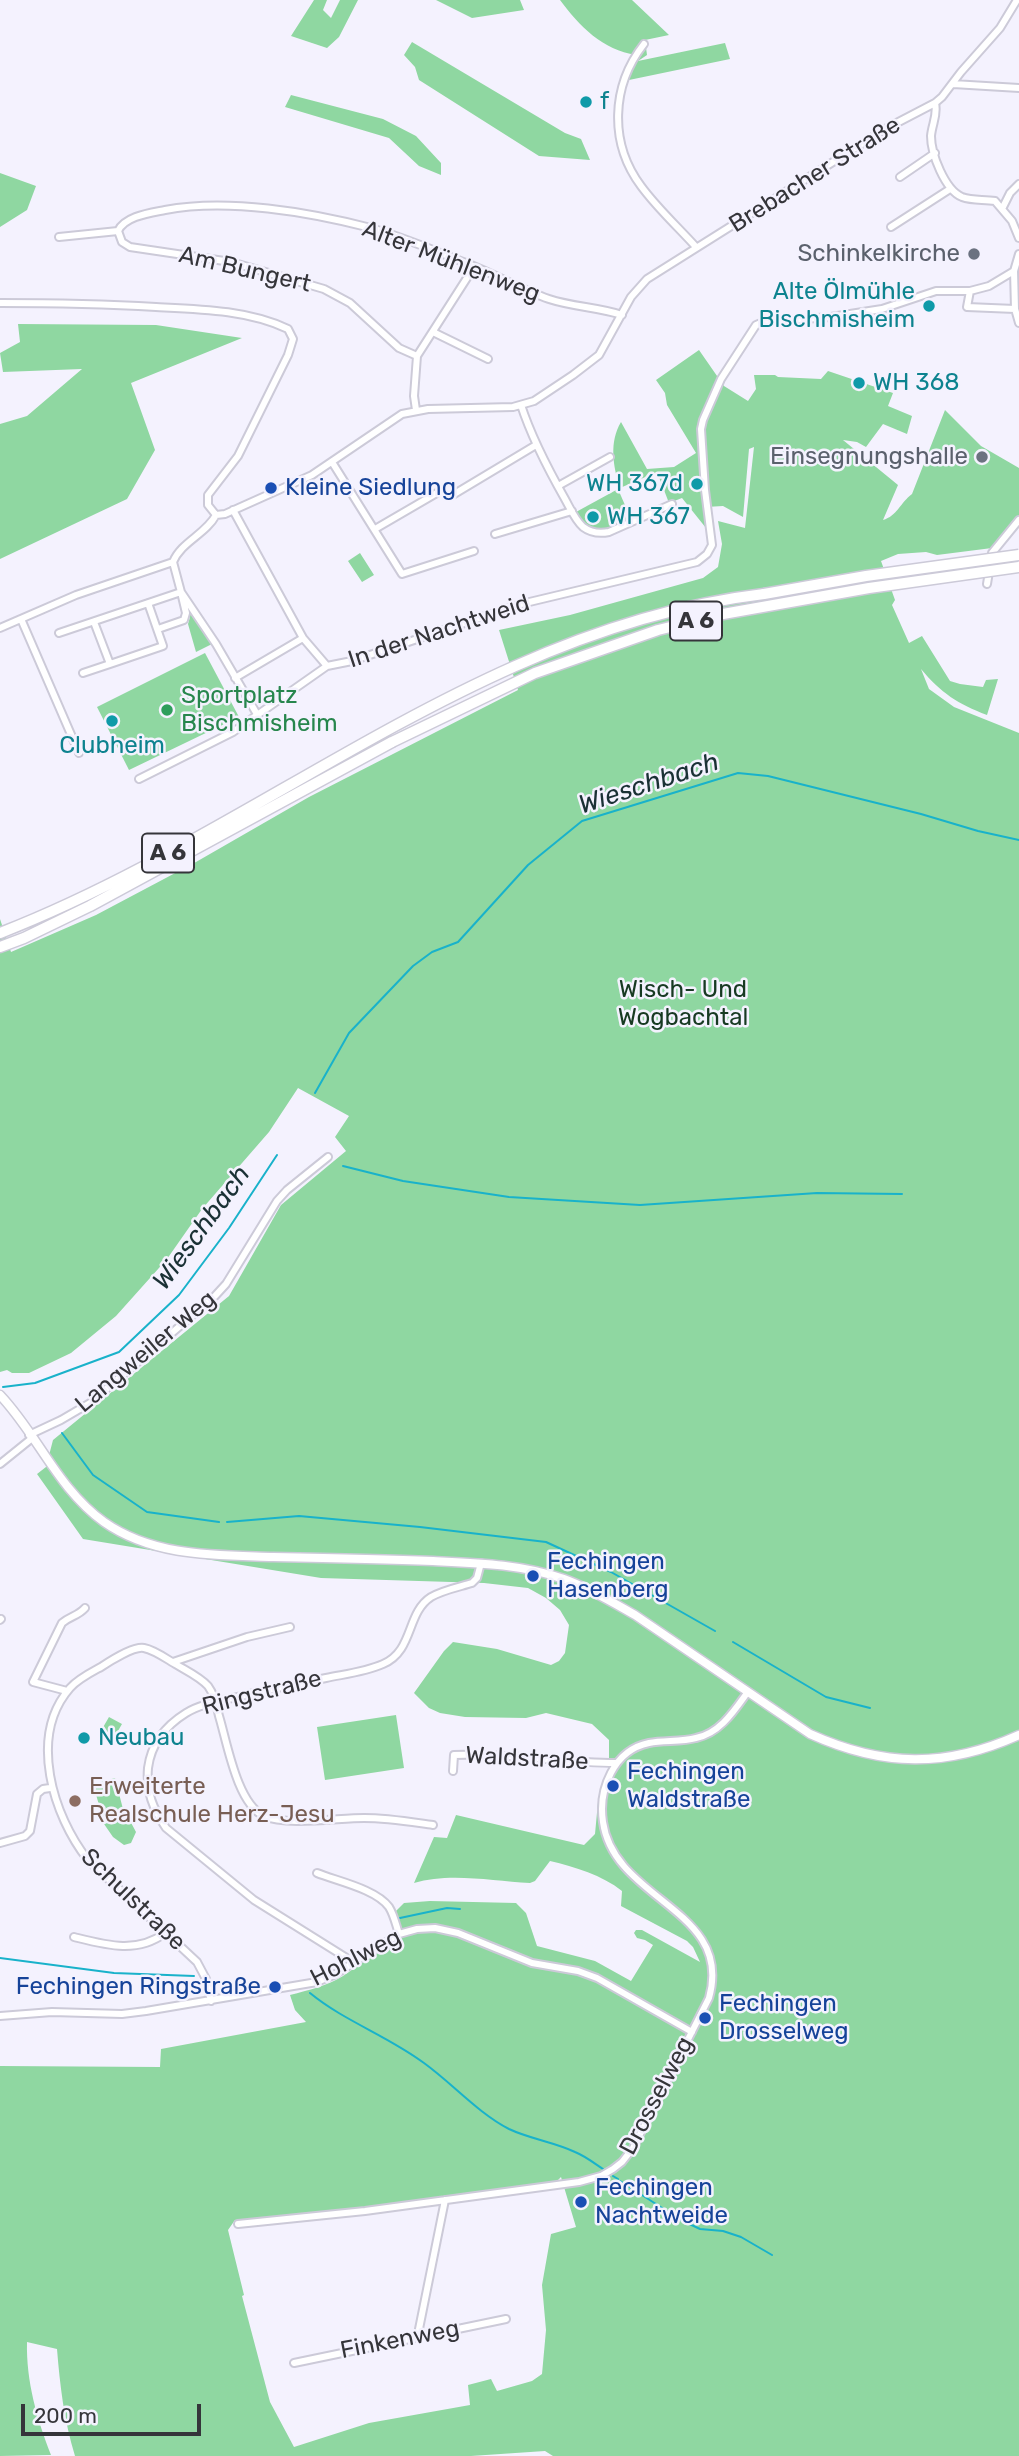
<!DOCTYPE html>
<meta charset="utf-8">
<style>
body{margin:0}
#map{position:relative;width:1019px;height:2456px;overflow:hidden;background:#f4f2fe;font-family:Rubik,sans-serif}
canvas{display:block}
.scale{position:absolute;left:21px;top:2404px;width:180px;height:32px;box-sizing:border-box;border:4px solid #35353a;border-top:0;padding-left:9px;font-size:21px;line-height:24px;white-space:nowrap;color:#35353a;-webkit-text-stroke:5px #f4f2fe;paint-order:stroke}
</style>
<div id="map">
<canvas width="1019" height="2456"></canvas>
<div class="scale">200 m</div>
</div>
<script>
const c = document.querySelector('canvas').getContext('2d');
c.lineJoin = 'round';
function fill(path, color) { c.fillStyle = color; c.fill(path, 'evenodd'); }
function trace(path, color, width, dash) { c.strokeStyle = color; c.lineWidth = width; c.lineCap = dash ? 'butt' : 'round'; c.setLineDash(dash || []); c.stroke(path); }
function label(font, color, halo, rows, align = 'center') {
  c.font = font + ' Rubik,sans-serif'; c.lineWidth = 5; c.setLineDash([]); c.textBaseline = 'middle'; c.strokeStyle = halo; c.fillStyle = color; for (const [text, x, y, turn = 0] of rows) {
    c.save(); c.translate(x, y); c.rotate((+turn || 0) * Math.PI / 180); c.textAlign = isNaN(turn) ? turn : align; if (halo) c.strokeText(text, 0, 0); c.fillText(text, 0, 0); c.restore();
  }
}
fill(new Path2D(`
 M 314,0 L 327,0 L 323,10 L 331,18 L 340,0 L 358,0 L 339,37 L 327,48 L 291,36 Z
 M 436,0 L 520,0 L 524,10 L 472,18 Z
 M 560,0 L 632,0 L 669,35 L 645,40 L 647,55 L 638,61 L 725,43 L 730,59 L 629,80 L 636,55 C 603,50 579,26 560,0 Z
 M 412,42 L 565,133 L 581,139 L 590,160 L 539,156 L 419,80 L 415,67 L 404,55 Z
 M 291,95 L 383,119 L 416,136 L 441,163 L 441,175 L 419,166 L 389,138 L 285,107 Z
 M 0,173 L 36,186 L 27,210 L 0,227 Z
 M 18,324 L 156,325 L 242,338 L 131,383 L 155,450 L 127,499 L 0,559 L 0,424 L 27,416 L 82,369 L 3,372 L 0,353 L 20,342 Z
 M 699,350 L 724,386 L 748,401 L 756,389 L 754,375 L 775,375 L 778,377 L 821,379 L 828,371 L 893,393 L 888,406 L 912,416 L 907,434 L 883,424 L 866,447 L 857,442 L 843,440 L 898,485 L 883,520 C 897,516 900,503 912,494 L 945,410 L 981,446 L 1019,468 L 1019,516 L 992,548 L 937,555 L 926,552 L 898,554 L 881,561 L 895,600 L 892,605 L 909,643 L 922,636 L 950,681 L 960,684 L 983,687 L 986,680 L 998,679 L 987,715 C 958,704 941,693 921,669 L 929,689 L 954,707 L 1019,733 L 1019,2456 L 553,2456 L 545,2451 L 471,2456 L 75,2456 C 64,2420 60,2386 57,2349 L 27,2342 C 26,2381 37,2419 51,2455 L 0,2456 L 0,2066 L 160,2067 L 161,2049 L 306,2022 L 295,2010 L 290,1995 C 309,1990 327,1986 343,1976 C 364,1962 381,1947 404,1936 L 396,1911 L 404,1903 L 430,1901 L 516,1903 L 526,1913 L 537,1946 L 595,1961 L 631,1981 L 653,1945 L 645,1940 L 637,1938 L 634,1933 L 636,1930 L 642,1930 L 700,1962 L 693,1947 L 687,1941 L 621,1906 L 622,1891 C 602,1875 575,1867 550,1861 L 535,1881 L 530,1883 C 493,1881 449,1872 414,1883 L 434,1837 L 447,1838 L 456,1815 L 584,1845 L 595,1834 L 598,1802 L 609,1768 L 609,1740 L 592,1724 L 546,1713 L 526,1718 L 465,1717 L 440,1713 L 429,1708 L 414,1693 L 444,1651 L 453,1642 L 497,1649 L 551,1665 L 559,1661 L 565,1653 L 569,1625 L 560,1610 L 546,1598 L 528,1588 L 484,1583 L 321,1578 L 83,1539 L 37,1474 L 46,1467 L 53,1440 L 229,1296 L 281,1205 L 346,1151 L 335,1137 L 349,1116 L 298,1088 L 269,1132 L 202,1209 L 167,1259 L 116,1316 L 71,1353 L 29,1373 L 12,1373 L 7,1370 L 0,1372 L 0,919 L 11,952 L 96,915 L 196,862 L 309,797 L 518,690 L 499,630 L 570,615 L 703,578 L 718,567 L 722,544 L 718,521 L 745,528 L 754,447 L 749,449 L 743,517 L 723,506 L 706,507 L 710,533 L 682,498 L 669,503 L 657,472 L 620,488 C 613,466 609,442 621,422 L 647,469 L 674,467 L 696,453 L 667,405 L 665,393 L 656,380 ZM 561,2177 L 576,2227 L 551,2234 L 542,2285 L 546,2330 L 542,2374 L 532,2381 L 497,2391 L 491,2379 L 468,2385 L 470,2405 L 369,2423 L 294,2447 L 270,2402 L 242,2296 L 244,2295 L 228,2230 L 235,2220 L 390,2205 L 556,2182 Z
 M 618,489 L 631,519 C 607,530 591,539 576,512 Z
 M 360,553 L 374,575 L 362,582 L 348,561 Z
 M 191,607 L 212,644 L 196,652 L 188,624 L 190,617 L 188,609 Z
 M 205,653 L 239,717 L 129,770 L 97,707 Z
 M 396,1715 L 404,1768 L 325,1780 L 317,1727 Z
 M 109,1717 L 122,1724 L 111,1743 L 98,1736 Z
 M 115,1778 L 124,1813 L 103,1819 L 93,1784 Z
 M 128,1817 L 136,1832 L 131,1843 L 124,1845 L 113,1837 L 104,1824 Z`), '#8fd7a1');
trace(new Path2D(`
 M 315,1093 L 349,1033 L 413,966 L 432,952 L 458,942 L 528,865 L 582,821 L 738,773 L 768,776 L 921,814 L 978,831 L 1019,840
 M 343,1166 L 403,1181 L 509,1197 L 640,1205 L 817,1193 L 902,1194
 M 3,1387 L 35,1383 L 119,1352 L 179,1295 L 229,1228 L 277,1155
 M 62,1433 L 93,1475 L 147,1512 L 219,1522
 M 227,1522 L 299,1516 L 420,1527 L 546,1542 L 611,1572 L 715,1631
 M 733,1642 L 826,1697 L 870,1708
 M 400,1918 L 447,1908 L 460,1909
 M 0,1958 L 114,1973 L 194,1976
 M 310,1993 C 344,2021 388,2036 424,2063 C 453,2084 478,2113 509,2129 C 530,2139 554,2142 575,2152 C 585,2156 594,2163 603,2169
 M 613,2176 L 618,2179
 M 620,2181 L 681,2220 L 700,2229 L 723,2231 L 741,2237 L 772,2255`), '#19b2ca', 2);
const minor = new Path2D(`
 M 644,44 C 611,86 609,143 641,186 C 657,208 678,227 696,247
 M 953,84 L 1019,88
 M 935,103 C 938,115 932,124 931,136 C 931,154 945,190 962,197 C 973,201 984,199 995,201 L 1012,221 L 1019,238
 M 900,177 L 935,153
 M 1003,207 L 1010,193 L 1019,184
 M 891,227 L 950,189
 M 118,231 C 125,216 150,213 165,210 C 227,198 309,212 371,228 C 403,237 435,251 466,263 C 494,274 521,289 549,299 C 573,307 598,307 622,315
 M 118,231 L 122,242 L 130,247 L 231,262 L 324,289 L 350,303 L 399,348 L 417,356
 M 59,237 L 118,231
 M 1019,254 L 1014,271 L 1015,309 L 1019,323
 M 970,291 L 967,307 L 1015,309
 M 0,303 C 52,303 104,304 156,307 C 199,309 249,310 288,329 L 293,339 L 288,355 L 238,456 L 208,495 L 208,505 L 216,515 L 225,514 L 312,475 L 402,414 L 428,409 L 513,407 L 534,401 L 573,375 L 599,355 L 631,297 L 647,279 L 887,128 L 935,103 L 942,97 L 961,72 L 1000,28 L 1017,0
 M 433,332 L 488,359
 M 521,405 C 532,439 548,469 565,499 C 570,508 575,520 583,527 C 591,533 599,534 609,532 L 672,504
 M 416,410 L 414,396 L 417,356 L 474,267
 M 332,462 L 402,574 L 474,551
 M 558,486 L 610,457
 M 451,496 L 536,445
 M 233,510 L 303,638 L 327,666
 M 375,529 L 442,490
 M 495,534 L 572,511
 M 173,562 L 181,592 L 216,644 L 258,716
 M 987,584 L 992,553 L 1019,520
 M 21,619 L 79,753
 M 94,622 L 110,664 L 163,646 L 148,603
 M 0,628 L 76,595 L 173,562 C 181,542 206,534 216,515
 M 59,633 L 181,592 L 186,613 L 184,620 L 158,629
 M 83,673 L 110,664
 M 235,678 L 303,638
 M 139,779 L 233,732 L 327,666 L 352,661 L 521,604 L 697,562 L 707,554 L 712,545 L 705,490 L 701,429 L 703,420 L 721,379 L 756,325 L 763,322 L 831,317 L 882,309 L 936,291 L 970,291 L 989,286 L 1014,271
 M 29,1435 L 61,1420 L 90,1403 L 215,1296 L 226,1284 L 277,1201 L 287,1190 L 328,1157
 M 0,1464 L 31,1439
 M 0,1620 L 1,1619
 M 173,1662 L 247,1637 L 290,1627
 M 67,1691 L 33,1682 L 62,1623 C 70,1616 78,1616 85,1608
 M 453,1771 L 454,1755 C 509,1753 562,1763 616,1763
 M 0,1843 L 25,1836 L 30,1831 L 37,1794 L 43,1789 L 50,1788
 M 317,1873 C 337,1881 376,1889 389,1907 C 394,1915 396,1925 399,1934
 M 74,1937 C 106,1945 137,1954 165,1933
 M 353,1962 L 254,1900 L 166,1828 C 153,1809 146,1792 148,1768 C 151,1745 165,1726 186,1713 C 200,1704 220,1701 237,1697 C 266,1690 296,1684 326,1678 C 345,1674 365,1672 383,1664 C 414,1651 406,1613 431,1597 C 443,1590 459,1587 472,1583 L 477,1578 L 481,1563
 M 211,2001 L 206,1979 L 197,1962 L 88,1860 C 53,1816 28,1736 70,1688 C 78,1679 90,1673 101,1667 C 110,1661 134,1646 144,1648 C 155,1650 168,1660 177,1665 C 187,1671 200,1677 208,1686 C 214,1694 217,1706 219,1716 C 227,1742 237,1804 264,1816 C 286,1826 338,1818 364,1818 C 388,1818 411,1822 433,1825
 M 0,2016 L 52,2012 L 122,2014 L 146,2011 L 317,1982 L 334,1975 L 399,1934 L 417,1929 L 435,1928 L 458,1933 L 532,1963 L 578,1971 L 597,1978 L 692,2032
 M 238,2224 L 365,2211 L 579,2182 L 601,2176 L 613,2169 L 622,2162 L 633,2148 L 709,1998 C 734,1909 614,1901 603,1822 C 598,1789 614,1750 649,1743 C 664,1740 681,1742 696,1738 C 720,1733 734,1711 747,1693
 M 419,2336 L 419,2329 L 445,2200
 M 294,2363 L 506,2319`);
const major = new Path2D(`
 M 0,1395 C 38,1435 57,1488 104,1522 C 154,1557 215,1555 273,1557 C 326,1558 379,1559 433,1561 C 477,1563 521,1564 564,1579 C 589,1588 612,1602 635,1615 L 810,1734 C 883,1767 946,1768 1019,1735`);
const highway = new Path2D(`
 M 0,933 C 260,832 480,627 764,594
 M 0,947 L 24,938 L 90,906 L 392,742`);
trace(minor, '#cccad8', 10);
trace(major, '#cccad8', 11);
trace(highway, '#cccad8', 13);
trace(minor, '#fff', 6);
trace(major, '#fff', 8);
trace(highway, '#fff', 10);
const highwayBridge = new Path2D(`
 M 764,594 L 866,576 L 1019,555
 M 392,742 L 535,673 L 658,630 L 723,614 L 869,588 L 1019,567`);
trace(highwayBridge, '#cccad8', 13, []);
trace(highwayBridge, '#fff', 10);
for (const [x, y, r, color] of [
 [586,102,7,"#0f9aa8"],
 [974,254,7,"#6b7280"],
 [929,306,7,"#0f9aa8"],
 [859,383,7,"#0f9aa8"],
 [982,457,7,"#6b7280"],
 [697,484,7,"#0f9aa8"],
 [271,488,7,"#1a4fb4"],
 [593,517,7,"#0f9aa8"],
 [167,710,7,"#2e9e5b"],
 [112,721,7,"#0f9aa8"],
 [533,1576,7,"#1a4fb4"],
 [84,1738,7,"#0f9aa8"],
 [613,1786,7,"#1a4fb4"],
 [75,1801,7,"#8d6e63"],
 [275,1987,7,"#1a4fb4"],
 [705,2018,7,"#1a4fb4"],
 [581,2202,7,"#1a4fb4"]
]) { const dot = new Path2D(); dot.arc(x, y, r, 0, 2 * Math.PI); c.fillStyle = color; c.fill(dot); trace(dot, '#f4f2fe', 2.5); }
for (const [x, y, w] of [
 [696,621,52],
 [168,853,52]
]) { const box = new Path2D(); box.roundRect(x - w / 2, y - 19.5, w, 39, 5); c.fillStyle = '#f4f2fe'; c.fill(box); trace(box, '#35353a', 2); }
label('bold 23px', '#35353a', null, [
 ["A 6",696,621],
 ["A 6",168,853]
]);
label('24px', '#0d838f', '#f4f2fe', [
 ["f",600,102],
 ["Alte Ölmühle",915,292,"right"],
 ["Bischmisheim",915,320,"right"],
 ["WH 368",873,383],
 ["WH 367d",683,484,"right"],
 ["WH 367",607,517],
 ["Clubheim",112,746,"center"],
 ["Neubau",98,1738]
], 'left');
label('24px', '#35353a', '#f4f2fe', [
 ["Brebacher Straße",815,175,-32],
 ["Alter Mühlenweg",451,262,21],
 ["Am Bungert",245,270,13],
 ["In der Nachtweid",439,632,-18],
 ["Langweiler Weg",146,1352,-40],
 ["Ringstraße",262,1693,-14],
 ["Waldstraße",527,1759,3],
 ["Schulstraße",133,1900,44],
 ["Hohlweg",356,1958,-27],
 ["Drosselweg",657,2096,-62],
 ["Finkenweg",400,2340,-11]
]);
label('24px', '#5b616d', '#f4f2fe', [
 ["Schinkelkirche",960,254],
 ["Einsegnungshalle",968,457]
], 'right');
label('24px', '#164399', '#f4f2fe', [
 ["Kleine Siedlung",285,488],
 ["Fechingen",547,1562],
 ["Hasenberg",547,1590],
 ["Fechingen",627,1772],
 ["Waldstraße",627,1800],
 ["Fechingen Ringstraße",261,1987,"right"],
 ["Fechingen",719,2004],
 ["Drosselweg",719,2032],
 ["Fechingen",595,2188],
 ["Nachtweide",595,2216]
], 'left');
label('24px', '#27864d', '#f4f2fe', [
 ["Sportplatz",181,696],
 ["Bischmisheim",181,724]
], 'left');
label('24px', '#173a22', '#f4f2fe', [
 ["Wisch- Und",683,990],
 ["Wogbachtal",683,1018]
]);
label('24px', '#785e54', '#f4f2fe', [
 ["Erweiterte",89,1787],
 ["Realschule Herz-Jesu",89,1815]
], 'left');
label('italic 26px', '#1a3135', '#f4f2fe', [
 ["Wieschbach",649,784,-18],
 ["Wieschbach",202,1228,-54]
]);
</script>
